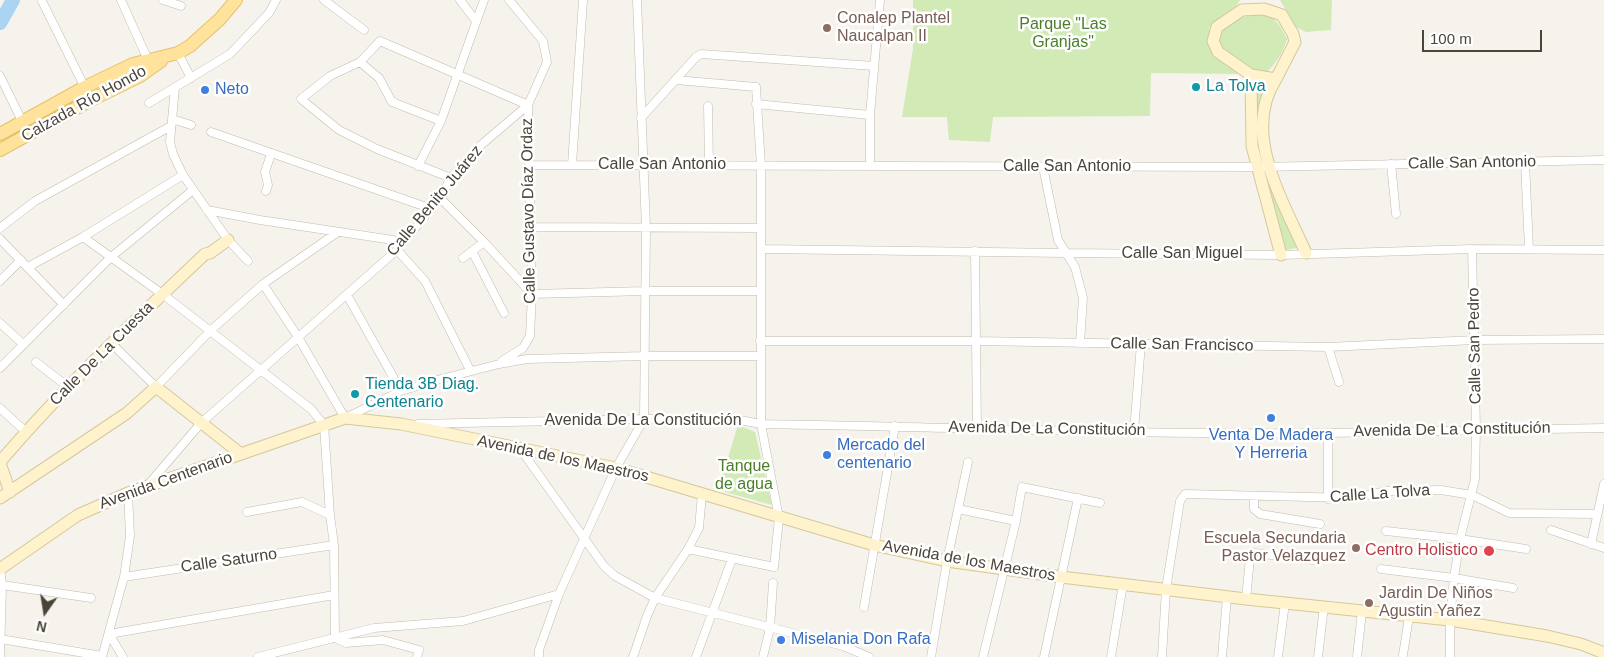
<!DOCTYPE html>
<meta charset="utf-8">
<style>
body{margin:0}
#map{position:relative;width:1604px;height:657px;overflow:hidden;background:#f6f3ec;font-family:Helvetica,sans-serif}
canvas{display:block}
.north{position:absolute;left:20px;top:587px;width:50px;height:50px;-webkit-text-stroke:4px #fff;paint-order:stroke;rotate:193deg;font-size:14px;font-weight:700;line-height:20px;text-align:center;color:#4b4439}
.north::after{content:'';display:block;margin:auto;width:18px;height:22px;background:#4b4439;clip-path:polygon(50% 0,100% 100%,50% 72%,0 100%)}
.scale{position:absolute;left:1422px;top:30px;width:120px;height:22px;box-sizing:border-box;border:2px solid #4b4439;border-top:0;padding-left:6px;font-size:15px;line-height:18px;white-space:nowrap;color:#4b4439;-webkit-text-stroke:4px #fff;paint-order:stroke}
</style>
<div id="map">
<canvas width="1604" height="657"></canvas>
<div class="north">N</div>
<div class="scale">100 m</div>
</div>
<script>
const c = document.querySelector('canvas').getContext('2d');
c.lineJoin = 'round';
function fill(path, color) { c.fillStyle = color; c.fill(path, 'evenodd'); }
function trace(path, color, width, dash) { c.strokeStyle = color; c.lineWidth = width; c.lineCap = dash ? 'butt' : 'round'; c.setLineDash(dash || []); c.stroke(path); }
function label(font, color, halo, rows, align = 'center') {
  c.font = font + ' Helvetica,sans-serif'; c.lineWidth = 5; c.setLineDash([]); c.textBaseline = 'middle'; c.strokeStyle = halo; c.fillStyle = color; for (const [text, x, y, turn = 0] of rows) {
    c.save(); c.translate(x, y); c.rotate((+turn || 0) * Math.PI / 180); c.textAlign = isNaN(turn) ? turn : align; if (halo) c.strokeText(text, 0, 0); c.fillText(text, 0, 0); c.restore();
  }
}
fill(new Path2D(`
 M 913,0 L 1240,0 L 1236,6 L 1221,16 L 1209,28 L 1214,55 L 1243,74 L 1151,73 L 1150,116 L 993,117 L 990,142 L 949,140 L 947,117 L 902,117 L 913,49 Z
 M 1280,0 L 1332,0 L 1331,30 L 1306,32 L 1296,27 Z
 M 1259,14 C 1275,16 1280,24 1287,39 C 1283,53 1276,63 1266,73 L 1250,71 L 1222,50 L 1217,42 L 1219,31 C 1232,22 1243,15 1259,14 Z
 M 1251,75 L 1276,79 L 1263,113 L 1273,167 L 1301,247 L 1281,251 L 1257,167 Z
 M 738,425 L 755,432 L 772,505 L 718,490 Z`), '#d2eab5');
trace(new Path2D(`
 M 0,23 L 13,0`), '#a9d4f2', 14);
const street = new Path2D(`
 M 121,0 L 148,60
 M 163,0 L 181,6
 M 324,0 L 364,30
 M 460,0 L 476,21
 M 42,1 L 91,100
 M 178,53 L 191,78
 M 360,62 L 379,78 L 392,102 L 441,121
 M 0,76 L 22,121
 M 676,80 L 756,87 L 761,166 L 761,424 L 779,518 L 774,567 L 688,549
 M 175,87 L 170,142 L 173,154 L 183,175 L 228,240 L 248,261
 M 149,103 L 230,54 L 269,13 L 276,0
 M 756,104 L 870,115
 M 708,106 L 709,165
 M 641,118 L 696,57 L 701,54 L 874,66
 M 172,119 L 191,125
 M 211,132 L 432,209
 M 1525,162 L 1529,249
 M 1391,164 L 1396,214
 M 530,165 L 1257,167 L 1604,160
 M 572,165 L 583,0
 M 418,166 L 441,121 L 484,0
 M 870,166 L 870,115 L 880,0
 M 1043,167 L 1058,240 L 1075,267 L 1083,298 L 1080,343
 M 451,178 L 377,149 L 339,130 L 301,99 L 330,76 L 360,62 L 380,41 L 528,105
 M 266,191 L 268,185 L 265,172 L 271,154
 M 440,198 L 484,242 L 532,294 L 646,291 L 760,291
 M 207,210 L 260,220 L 393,240
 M 530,227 L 761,228
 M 0,228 L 35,201 L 171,126
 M 83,237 L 165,296 L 311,409 L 324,425 L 330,515 L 334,545 L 335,638 L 346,643 L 383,640 L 419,650 L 417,657
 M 0,239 L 64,305
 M 761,249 L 1065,253 L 1281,255 L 1472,249 L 1604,250
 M 397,250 L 425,281 L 470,370
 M 472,251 L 504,313
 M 975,251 L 977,428
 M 463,258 L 484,242
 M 28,267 L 83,237 L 183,175
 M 0,281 L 21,260
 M 263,284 L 298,337 L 345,418 L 401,391 L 437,380 L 499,364 L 527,359 L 645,356 L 760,356
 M 347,295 L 401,391
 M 0,323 L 23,344
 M 760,341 L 976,341 L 1328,347 L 1475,340 L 1604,339
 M 111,343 L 156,387 L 210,331 L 263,284 L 338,232
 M 1328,347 L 1339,382
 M 502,361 L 523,348 L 530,336 L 532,294 L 528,105 L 547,62 L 543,41 L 509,0
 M 36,362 L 68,387
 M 0,368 L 111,257 L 193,190
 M 0,408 L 26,432
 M 418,424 L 644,419 L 734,419 L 761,424 C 950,427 1139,435 1328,433 C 1420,432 1512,429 1604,428
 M 1134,431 L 1141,344
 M 521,450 L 604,566 L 615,576 L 655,598 L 843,646 L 869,657
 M 147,486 L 201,423 L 397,250 L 440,198 L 451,178 L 481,145 L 528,105
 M 1254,497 L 1254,509 L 1260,514 L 1320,524
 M 1328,499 L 1328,433
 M 958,509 L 1016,521
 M 247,512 L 302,502 L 330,515
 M 1551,530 L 1604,548
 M 1386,531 L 1460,539 L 1526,549
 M 1591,544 L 1604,484
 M 0,568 L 2,585 L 0,657
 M 1381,569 L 1454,578 L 1513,588
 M 124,577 L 334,545
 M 2,585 L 91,598
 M 1246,599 L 1250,558 L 1255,553 L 1313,560
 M 864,607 L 895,426
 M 0,639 L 102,656
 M 1403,655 L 1409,617
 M 102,657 L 124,577 L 130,536 L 128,493
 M 123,657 L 109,634 L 334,595
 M 258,657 L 374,628 L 463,621 L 559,594
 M 539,657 L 539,650 L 559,594 L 616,468 L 644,419 L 646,228 L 637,0
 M 633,657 L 647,616 L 655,598 L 688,549 L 699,528 L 702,494
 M 696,657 L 732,559
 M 763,657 L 770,628 L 773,583
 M 931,657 L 947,561 L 968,462
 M 983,657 L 1016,521 L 1022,487 L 1100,503
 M 1044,657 L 1078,498
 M 1111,657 L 1123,584
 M 1162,657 L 1166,589 L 1180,501 L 1185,494 L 1351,498 L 1388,491 L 1441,490 L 1472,495 L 1509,513 L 1597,514
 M 1222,657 L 1227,597
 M 1278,657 L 1285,603
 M 1318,657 L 1324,606
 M 1357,657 L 1362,611
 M 1450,657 L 1450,620 L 1454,578 L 1460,539 L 1475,479 L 1476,429 L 1472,249`);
const secondary = new Path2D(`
 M 1264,9 L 1282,15 L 1293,34 L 1295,42 L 1276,79 L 1251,75 L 1218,52 L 1213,41 L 1217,27 L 1242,10 Z
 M 1251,75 L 1252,146 L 1281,255
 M 1276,79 C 1241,133 1283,201 1306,253
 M 0,462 C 63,388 134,321 205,254 L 210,253 L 228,240
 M 0,463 L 10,492
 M 0,498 L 127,413 L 156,387 L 241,454
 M 0,569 L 78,515 L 128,493 L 345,418 L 401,424 L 616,468 L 874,545 L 947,561 L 1061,577 L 1246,599 L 1450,620 L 1547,636 L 1581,644 L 1604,653`);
const primary = new Path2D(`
 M 0,134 L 85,87 L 133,64 L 178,53 L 190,46 L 220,19 L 236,0
 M 0,150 L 91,100 L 140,76 L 161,61`);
trace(street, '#c2bbae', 9);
trace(secondary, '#d6c79b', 13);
trace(primary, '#e6c16a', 14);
trace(street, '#fff', 8);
trace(secondary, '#fff3cd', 11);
trace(primary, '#ffe39c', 12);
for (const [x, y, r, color] of [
 [827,28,5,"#8d6e63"],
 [1196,87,5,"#0f9aa8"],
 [205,90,5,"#3f7fe0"],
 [355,394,5,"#0f9aa8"],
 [1271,418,5,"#3f7fe0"],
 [827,455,5,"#3f7fe0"],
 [1356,548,5,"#8d6e63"],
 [1489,551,6,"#e0444e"],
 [1369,603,5,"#8d6e63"],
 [781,640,5,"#3f7fe0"]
]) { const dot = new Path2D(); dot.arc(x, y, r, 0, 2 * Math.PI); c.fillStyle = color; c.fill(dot); trace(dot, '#fff', 2); }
label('16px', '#785e54', '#fff', [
 ["Conalep Plantel",837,19],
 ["Naucalpan II",837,37],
 ["Escuela Secundaria",1346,539,"right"],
 ["Pastor Velazquez",1346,557,"right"],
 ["Jardin De Niños",1379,594],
 ["Agustin Yañez",1379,612]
], 'left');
label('16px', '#4a7f2a', '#fff', [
 ["Parque \"Las",1063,25],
 ["Granjas\"",1063,43],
 ["Tanque",744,467],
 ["de agua",744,485]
]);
label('16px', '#0d838f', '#fff', [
 ["La Tolva",1206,87],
 ["Tienda 3B Diag.",365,385],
 ["Centenario",365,403]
], 'left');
label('16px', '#366cbe', '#fff', [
 ["Neto",215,90],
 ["Venta De Madera",1271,436,"center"],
 ["Y Herreria",1271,454,"center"],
 ["Mercado del",837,446],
 ["centenario",837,464],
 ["Miselania Don Rafa",791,640]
], 'left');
label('16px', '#4b4439', '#fff', [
 ["Calzada Río Hondo",84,104,-29],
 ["Calle San Antonio",1472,163,-1],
 ["Calle San Antonio",662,165],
 ["Calle San Antonio",1067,167],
 ["Calle Benito Juárez",435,201,-50],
 ["Calle Gustavo Díaz Ordaz",529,211,-91],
 ["Calle San Miguel",1182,254],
 ["Calle San Francisco",1182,345,1],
 ["Calle San Pedro",1475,346,-91],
 ["Calle De La Cuesta",102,354,-45],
 ["Avenida De La Constitución",643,421],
 ["Avenida De La Constitución",1047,429,1],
 ["Avenida De La Constitución",1452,430,-1],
 ["Avenida de los Maestros",563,459,12],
 ["Avenida Centenario",166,481,-20],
 ["Calle La Tolva",1380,494,-4],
 ["Calle Saturno",229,561,-8],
 ["Avenida de los Maestros",969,561,10]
]);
label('16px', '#be3a42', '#fff', [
 ["Centro Holistico",1478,551]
], 'right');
</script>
